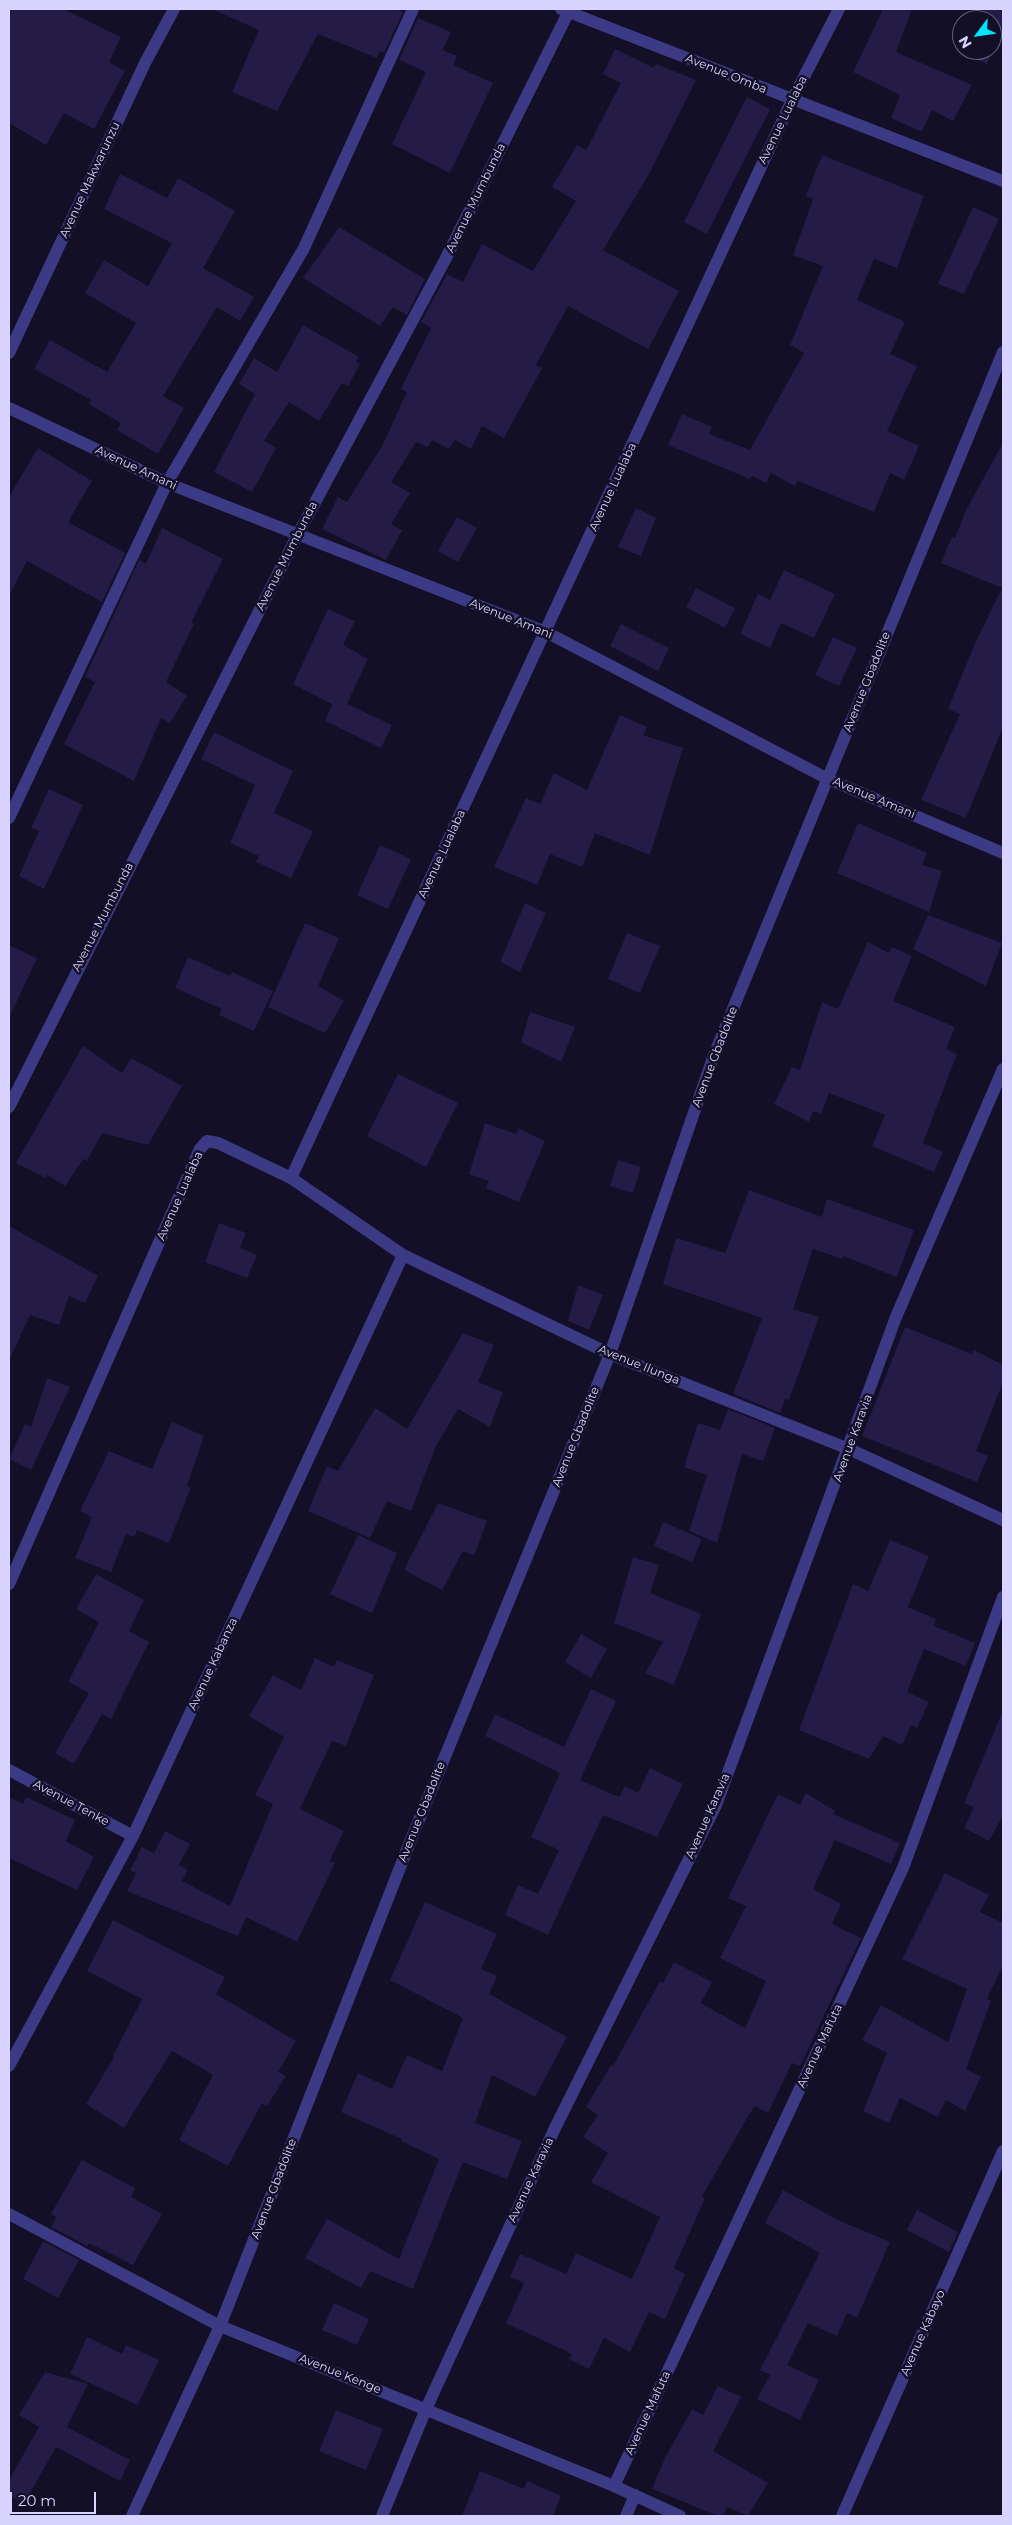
<!DOCTYPE html>
<style>
body{margin:0}
#map{position:relative;width:1012px;height:2525px;overflow:hidden;background:#130f26;font-family:Montserrat,sans-serif}
canvas{display:block}
.frame{position:absolute;inset:0;border:10px solid #d9d4ff;pointer-events:none}
.north{position:absolute;left:952px;top:10px;width:50px;height:50px;box-sizing:border-box;background:#130f26;border:1px solid #625e7d;border-radius:50%;rotate:239deg;font-size:14px;font-weight:700;line-height:20px;text-align:center;color:#d9d4ff}
.north::after{content:'';display:block;margin:auto;width:18px;height:22px;background:#00e5ff;clip-path:polygon(50% 0,100% 100%,50% 72%,0 100%)}
.scale{position:absolute;left:10px;top:2492px;width:86px;height:22px;box-sizing:border-box;border:2px solid #d9d4ff;border-top:0;padding-left:6px;font-size:15px;line-height:18px;white-space:nowrap;color:#d9d4ff;-webkit-text-stroke:4px #130f26;paint-order:stroke}
</style>
<div id="map">
<canvas width="1012" height="2525"></canvas>
<div class="frame"></div>
<div class="north">N</div>
<div class="scale">20 m</div>
</div>
<script>
const c = document.querySelector('canvas').getContext('2d');
c.lineJoin = 'round';
function fill(path, color) { c.fillStyle = color; c.fill(path, 'evenodd'); }
function trace(path, color, width, dash) { c.strokeStyle = color; c.lineWidth = width; c.lineCap = dash ? 'butt' : 'round'; c.setLineDash(dash || []); c.stroke(path); }
function label(font, color, halo, rows, align = 'center') {
  c.font = font + ' Montserrat,sans-serif'; c.lineWidth = 5; c.setLineDash([]); c.textBaseline = 'middle'; c.strokeStyle = halo; c.fillStyle = color; for (const [text, x, y, turn = 0] of rows) {
    c.save(); c.translate(x, y); c.rotate((+turn || 0) * Math.PI / 180); c.textAlign = isNaN(turn) ? turn : align; if (halo) c.strokeText(text, 0, 0); c.fillText(text, 0, 0); c.restore();
  }
}
fill(new Path2D(`
 M 9,9 L 63,9 L 121,37 L 109,62 L 125,71 L 94,129 L 64,113 L 46,145 L 9,123 Z
 M 212,9 L 396,9 L 403,12 L 384,53 L 380,51 L 377,58 L 318,34 L 277,111 L 232,92 L 259,30 Z
 M 883,9 L 912,9 L 896,52 L 972,85 L 953,121 L 932,110 L 922,132 L 891,118 L 900,95 L 853,72 Z
 M 984,9 L 1003,9 L 1003,23 L 987,64 L 965,55 L 967,50 L 992,50 L 992,20 L 979,20 Z
 M 418,18 L 451,32 L 443,50 L 457,56 L 453,65 L 493,83 L 450,173 L 392,144 L 426,72 L 399,60 Z
 M 615,49 L 654,68 L 656,64 L 696,80 L 648,176 L 603,250 L 679,291 L 648,349 L 568,306 L 536,365 L 542,368 L 504,438 L 482,426 L 471,449 L 455,440 L 449,449 L 432,440 L 428,447 L 416,442 L 391,482 L 410,493 L 391,524 L 402,530 L 386,560 L 322,529 L 338,497 L 347,502 L 382,446 L 407,392 L 401,389 L 431,328 L 421,322 L 447,274 L 463,282 L 482,244 L 533,271 L 576,201 L 552,187 L 577,145 L 586,150 L 621,83 L 603,74 Z
 M 747,97 L 770,109 L 707,234 L 684,222 Z
 M 822,155 L 924,196 L 897,268 L 874,259 L 857,300 L 905,322 L 890,354 L 917,366 L 887,431 L 919,446 L 904,480 L 890,473 L 874,512 L 798,481 L 795,486 L 771,473 L 766,483 L 752,476 L 750,479 L 668,445 L 682,414 L 712,427 L 709,434 L 750,450 L 804,353 L 790,345 L 823,266 L 793,255 L 813,199 L 806,196 Z
 M 120,174 L 167,198 L 178,178 L 235,211 L 203,268 L 254,297 L 240,321 L 217,307 L 163,396 L 184,408 L 158,454 L 117,430 L 121,423 L 89,404 L 91,400 L 34,369 L 50,340 L 107,372 L 136,323 L 85,293 L 104,260 L 148,286 L 172,243 L 104,209 Z
 M 973,207 L 999,219 L 964,294 L 938,284 Z
 M 339,227 L 425,279 L 407,315 L 393,307 L 380,326 L 303,278 Z
 M 303,325 L 359,357 L 356,361 L 360,364 L 348,386 L 342,383 L 319,421 L 289,402 L 264,441 L 276,448 L 252,492 L 214,472 L 255,394 L 239,384 L 254,358 L 277,372 Z
 M 1003,443 L 1003,727 L 966,818 L 921,800 L 960,714 L 948,709 L 976,641 L 1002,588 L 941,563 L 952,536 L 955,538 L 966,510 Z
 M 38,448 L 92,481 L 68,522 L 125,553 L 102,602 L 27,561 L 9,596 L 9,497 Z
 M 636,508 L 656,518 L 641,556 L 618,547 Z
 M 457,517 L 477,528 L 458,562 L 438,551 Z
 M 162,528 L 223,559 L 191,623 L 194,624 L 166,682 L 187,696 L 170,723 L 161,718 L 134,781 L 64,744 L 95,682 L 85,677 L 139,560 L 146,564 Z
 M 784,570 L 835,594 L 814,638 L 781,623 L 770,648 L 740,634 L 758,594 L 770,600 Z
 M 696,588 L 735,608 L 725,628 L 686,607 Z
 M 328,609 L 355,621 L 343,645 L 368,659 L 347,704 L 392,725 L 381,748 L 325,721 L 332,704 L 293,684 Z
 M 621,624 L 669,648 L 658,671 L 610,646 Z
 M 833,637 L 857,648 L 839,686 L 815,675 Z
 M 620,715 L 647,727 L 643,735 L 683,748 L 650,855 L 595,833 L 582,867 L 550,854 L 537,885 L 494,867 L 526,798 L 540,804 L 554,773 L 587,790 Z
 M 214,732 L 293,771 L 274,813 L 313,831 L 291,878 L 256,862 L 259,856 L 230,843 L 255,785 L 201,759 Z
 M 49,789 L 83,805 L 44,889 L 19,876 L 39,831 L 31,828 Z
 M 858,823 L 927,853 L 922,865 L 942,871 L 929,912 L 837,873 Z
 M 380,845 L 411,859 L 388,909 L 357,895 Z
 M 525,903 L 546,913 L 520,972 L 500,962 Z
 M 928,915 L 1002,943 L 986,986 L 913,949 Z
 M 305,923 L 339,938 L 318,986 L 344,1001 L 325,1033 L 268,1007 Z
 M 627,933 L 660,946 L 640,993 L 608,979 Z
 M 868,942 L 889,953 L 892,947 L 912,956 L 893,1001 L 955,1027 L 946,1049 L 957,1054 L 923,1143 L 943,1152 L 934,1172 L 872,1146 L 885,1115 L 829,1093 L 821,1114 L 813,1111 L 809,1122 L 774,1104 L 792,1067 L 800,1070 L 822,1002 L 838,1009 Z
 M 9,945 L 37,958 L 9,1018 Z
 M 188,957 L 230,976 L 232,972 L 273,991 L 254,1031 L 219,1015 L 222,1009 L 175,988 Z
 M 530,1012 L 575,1027 L 561,1062 L 521,1042 Z
 M 83,1046 L 122,1073 L 131,1058 L 182,1086 L 148,1145 L 102,1133 L 87,1161 L 83,1159 L 65,1186 L 47,1175 L 46,1178 L 16,1163 Z
 M 398,1074 L 458,1103 L 426,1167 L 367,1136 Z
 M 485,1123 L 516,1134 L 518,1128 L 545,1141 L 519,1202 L 486,1188 L 489,1181 L 469,1174 Z
 M 618,1160 L 641,1167 L 633,1193 L 610,1186 Z
 M 749,1190 L 822,1217 L 827,1199 L 914,1230 L 897,1277 L 843,1256 L 842,1259 L 813,1249 L 793,1309 L 819,1317 L 789,1400 L 785,1399 L 780,1413 L 733,1394 L 762,1318 L 663,1284 L 676,1238 L 725,1253 Z
 M 219,1223 L 246,1233 L 240,1248 L 257,1255 L 247,1278 L 205,1262 Z
 M 9,1226 L 98,1276 L 85,1303 L 69,1296 L 59,1325 L 30,1315 L 9,1361 Z
 M 578,1285 L 603,1295 L 589,1330 L 568,1321 Z
 M 905,1327 L 972,1354 L 974,1350 L 1003,1365 L 1003,1382 L 976,1451 L 988,1456 L 977,1482 L 862,1436 Z
 M 463,1333 L 494,1345 L 478,1382 L 503,1392 L 490,1427 L 458,1409 L 436,1446 L 411,1511 L 387,1501 L 370,1538 L 308,1511 L 327,1466 L 338,1471 L 375,1408 L 407,1429 Z
 M 47,1378 L 70,1387 L 31,1470 L 9,1459 L 25,1424 L 31,1427 Z
 M 728,1409 L 775,1428 L 763,1461 L 742,1454 L 717,1543 L 689,1531 L 707,1475 L 684,1467 L 698,1423 L 720,1430 Z
 M 172,1422 L 204,1436 L 187,1486 L 191,1487 L 169,1543 L 137,1530 L 134,1537 L 126,1534 L 111,1572 L 75,1558 L 92,1517 L 80,1511 L 109,1451 L 152,1469 Z
 M 438,1503 L 487,1521 L 474,1556 L 463,1551 L 442,1590 L 404,1570 Z
 M 663,1522 L 702,1539 L 692,1562 L 654,1546 Z
 M 358,1535 L 397,1553 L 372,1613 L 330,1594 Z
 M 890,1540 L 929,1556 L 908,1607 L 936,1619 L 934,1626 L 975,1643 L 966,1666 L 924,1649 L 907,1692 L 929,1702 L 917,1728 L 911,1725 L 902,1745 L 883,1736 L 869,1759 L 799,1730 L 853,1584 L 868,1591 Z
 M 633,1557 L 659,1565 L 650,1593 L 701,1614 L 674,1685 L 645,1673 L 663,1642 L 614,1623 Z
 M 96,1574 L 144,1600 L 129,1631 L 149,1642 L 111,1719 L 102,1714 L 74,1764 L 55,1753 L 89,1693 L 68,1682 L 99,1622 L 76,1609 Z
 M 581,1634 L 607,1649 L 591,1678 L 565,1662 Z
 M 315,1658 L 334,1667 L 337,1660 L 374,1675 L 346,1746 L 332,1741 L 300,1809 L 344,1831 L 330,1861 L 335,1863 L 297,1942 L 246,1917 L 238,1936 L 127,1891 L 136,1873 L 130,1870 L 142,1847 L 154,1853 L 165,1831 L 190,1844 L 179,1865 L 188,1870 L 182,1881 L 230,1906 L 273,1804 L 255,1795 L 284,1737 L 249,1716 L 273,1675 L 301,1690 Z
 M 591,1689 L 616,1701 L 580,1780 L 619,1797 L 625,1786 L 638,1793 L 650,1768 L 683,1784 L 657,1837 L 603,1815 L 548,1935 L 505,1915 L 518,1885 L 538,1894 L 559,1850 L 531,1837 L 560,1773 L 485,1736 L 495,1714 L 564,1747 Z
 M 1003,1711 L 1003,1815 L 989,1841 L 964,1828 L 974,1807 L 964,1803 Z
 M 806,1793 L 835,1811 L 833,1814 L 900,1843 L 891,1864 L 835,1840 L 813,1889 L 841,1904 L 832,1924 L 861,1938 L 800,2066 L 792,2063 L 768,2113 L 755,2106 L 749,2115 L 702,2196 L 705,2198 L 674,2268 L 685,2274 L 665,2319 L 649,2312 L 630,2352 L 604,2338 L 589,2369 L 569,2359 L 572,2354 L 506,2323 L 524,2283 L 510,2277 L 520,2254 L 566,2274 L 576,2253 L 632,2279 L 660,2217 L 591,2182 L 608,2153 L 583,2137 L 598,2115 L 586,2107 L 611,2065 L 613,2066 L 660,1981 L 663,1983 L 674,1962 L 712,1982 L 701,2003 L 745,2028 L 766,1981 L 720,1958 L 746,1906 L 728,1898 L 778,1794 L 800,1805 Z
 M 9,1797 L 23,1804 L 26,1797 L 75,1820 L 66,1841 L 94,1857 L 77,1890 L 9,1858 Z
 M 945,1873 L 989,1895 L 980,1912 L 1003,1923 L 1003,1965 L 987,1999 L 991,2001 L 966,2069 L 981,2077 L 965,2111 L 946,2100 L 938,2117 L 900,2098 L 889,2123 L 863,2111 L 887,2053 L 862,2040 L 881,2005 L 948,2042 L 967,1989 L 902,1959 Z
 M 425,1902 L 497,1934 L 481,1969 L 497,1976 L 489,1994 L 567,2037 L 535,2097 L 492,2075 L 475,2123 L 522,2141 L 507,2179 L 463,2162 L 413,2289 L 370,2271 L 361,2288 L 305,2258 L 327,2219 L 399,2259 L 439,2159 L 401,2141 L 402,2139 L 341,2112 L 358,2073 L 392,2089 L 407,2055 L 442,2071 L 463,2018 L 390,1980 Z
 M 113,1920 L 225,1977 L 216,1994 L 296,2041 L 278,2072 L 286,2076 L 267,2106 L 262,2103 L 228,2166 L 179,2140 L 213,2075 L 172,2051 L 124,2128 L 86,2104 L 114,2057 L 113,2056 L 142,1999 L 87,1971 Z
 M 82,2160 L 135,2188 L 131,2197 L 162,2214 L 133,2265 L 89,2243 L 87,2246 L 51,2227 L 56,2217 L 51,2214 Z
 M 783,2190 L 838,2220 L 890,2242 L 857,2318 L 847,2313 L 837,2336 L 808,2323 L 787,2365 L 819,2380 L 800,2420 L 757,2399 L 770,2375 L 760,2370 L 820,2253 L 765,2223 Z
 M 917,2210 L 958,2232 L 949,2252 L 907,2230 Z
 M 43,2241 L 79,2260 L 58,2298 L 23,2279 Z
 M 334,2303 L 369,2319 L 357,2345 L 322,2330 Z
 M 87,2337 L 122,2354 L 126,2345 L 159,2360 L 138,2405 L 70,2374 Z
 M 45,2372 L 88,2384 L 67,2427 L 130,2460 L 120,2481 L 56,2447 L 24,2504 L 9,2495 L 9,2480 L 39,2427 L 19,2415 Z
 M 718,2386 L 741,2397 L 713,2451 L 768,2483 L 748,2516 L 727,2507 L 723,2516 L 718,2516 L 652,2489 L 665,2458 L 692,2409 L 703,2415 Z
 M 336,2410 L 383,2429 L 366,2470 L 319,2451 Z
 M 480,2471 L 524,2489 L 527,2481 L 561,2496 L 553,2516 L 462,2516 Z`), '#241b47');
trace(new Path2D(`
 M 561,9 L 1003,181
 M 9,353 L 145,63 L 174,9
 M 9,408 L 167,483 L 546,632 L 828,779 L 1003,853
 M 9,818 L 167,483 L 304,248 L 413,9
 M 9,1107 L 297,536 L 445,260 L 570,9
 M 291,1178 L 792,100 L 839,9
 M 9,1584 L 200,1149 L 207,1141 L 218,1143 L 291,1178 L 403,1255 L 610,1354 L 849,1449 L 1003,1520
 M 9,1770 L 133,1836
 M 9,2066 L 133,1836 L 403,1255
 M 9,2214 L 220,2326 L 614,2486 L 680,2516
 M 614,2486 L 903,1868 L 1003,1597
 M 132,2516 L 220,2326 L 410,1842 L 610,1354 L 714,1055 L 1003,352
 M 382,2516 L 426,2409 L 555,2128 L 716,1805 L 896,1317 L 1003,1069
 M 626,2516 L 635,2495
 M 842,2516 L 1003,2151`), '#3d3a85', 12);
label('12px', '#d9d4ff', '#130f26', [
 ["Avenue Omba",726,74,22],
 ["Avenue Lualaba",783,120,-64],
 ["Avenue Makwarunzu",90,180,-65],
 ["Avenue Mumbunda",476,198,-64],
 ["Avenue Amani",136,468,25],
 ["Avenue Lualaba",613,487,-65],
 ["Avenue Mumbunda",287,556,-63],
 ["Avenue Amani",511,619,22],
 ["Avenue Gbadolite",867,682,-68],
 ["Avenue Amani",874,798,23],
 ["Avenue Lualaba",442,854,-65],
 ["Avenue Mumbunda",103,917,-63],
 ["Avenue Gbadolite",715,1057,-69],
 ["Avenue Lualaba",180,1196,-66],
 ["Avenue Ilunga",639,1365,22],
 ["Avenue Gbadolite",576,1437,-68],
 ["Avenue Karavia",853,1438,-70],
 ["Avenue Kabanza",213,1664,-65],
 ["Avenue Tenke",71,1803,28],
 ["Avenue Gbadolite",422,1812,-68],
 ["Avenue Karavia",708,1816,-66],
 ["Avenue Mafuta",820,2046,-65],
 ["Avenue Karavia",531,2180,-65],
 ["Avenue Gbadolite",274,2189,-69],
 ["Avenue Kabayo",923,2333,-66],
 ["Avenue Kenge",340,2374,22],
 ["Avenue Mafuta",648,2413,-65]
]);
</script>
